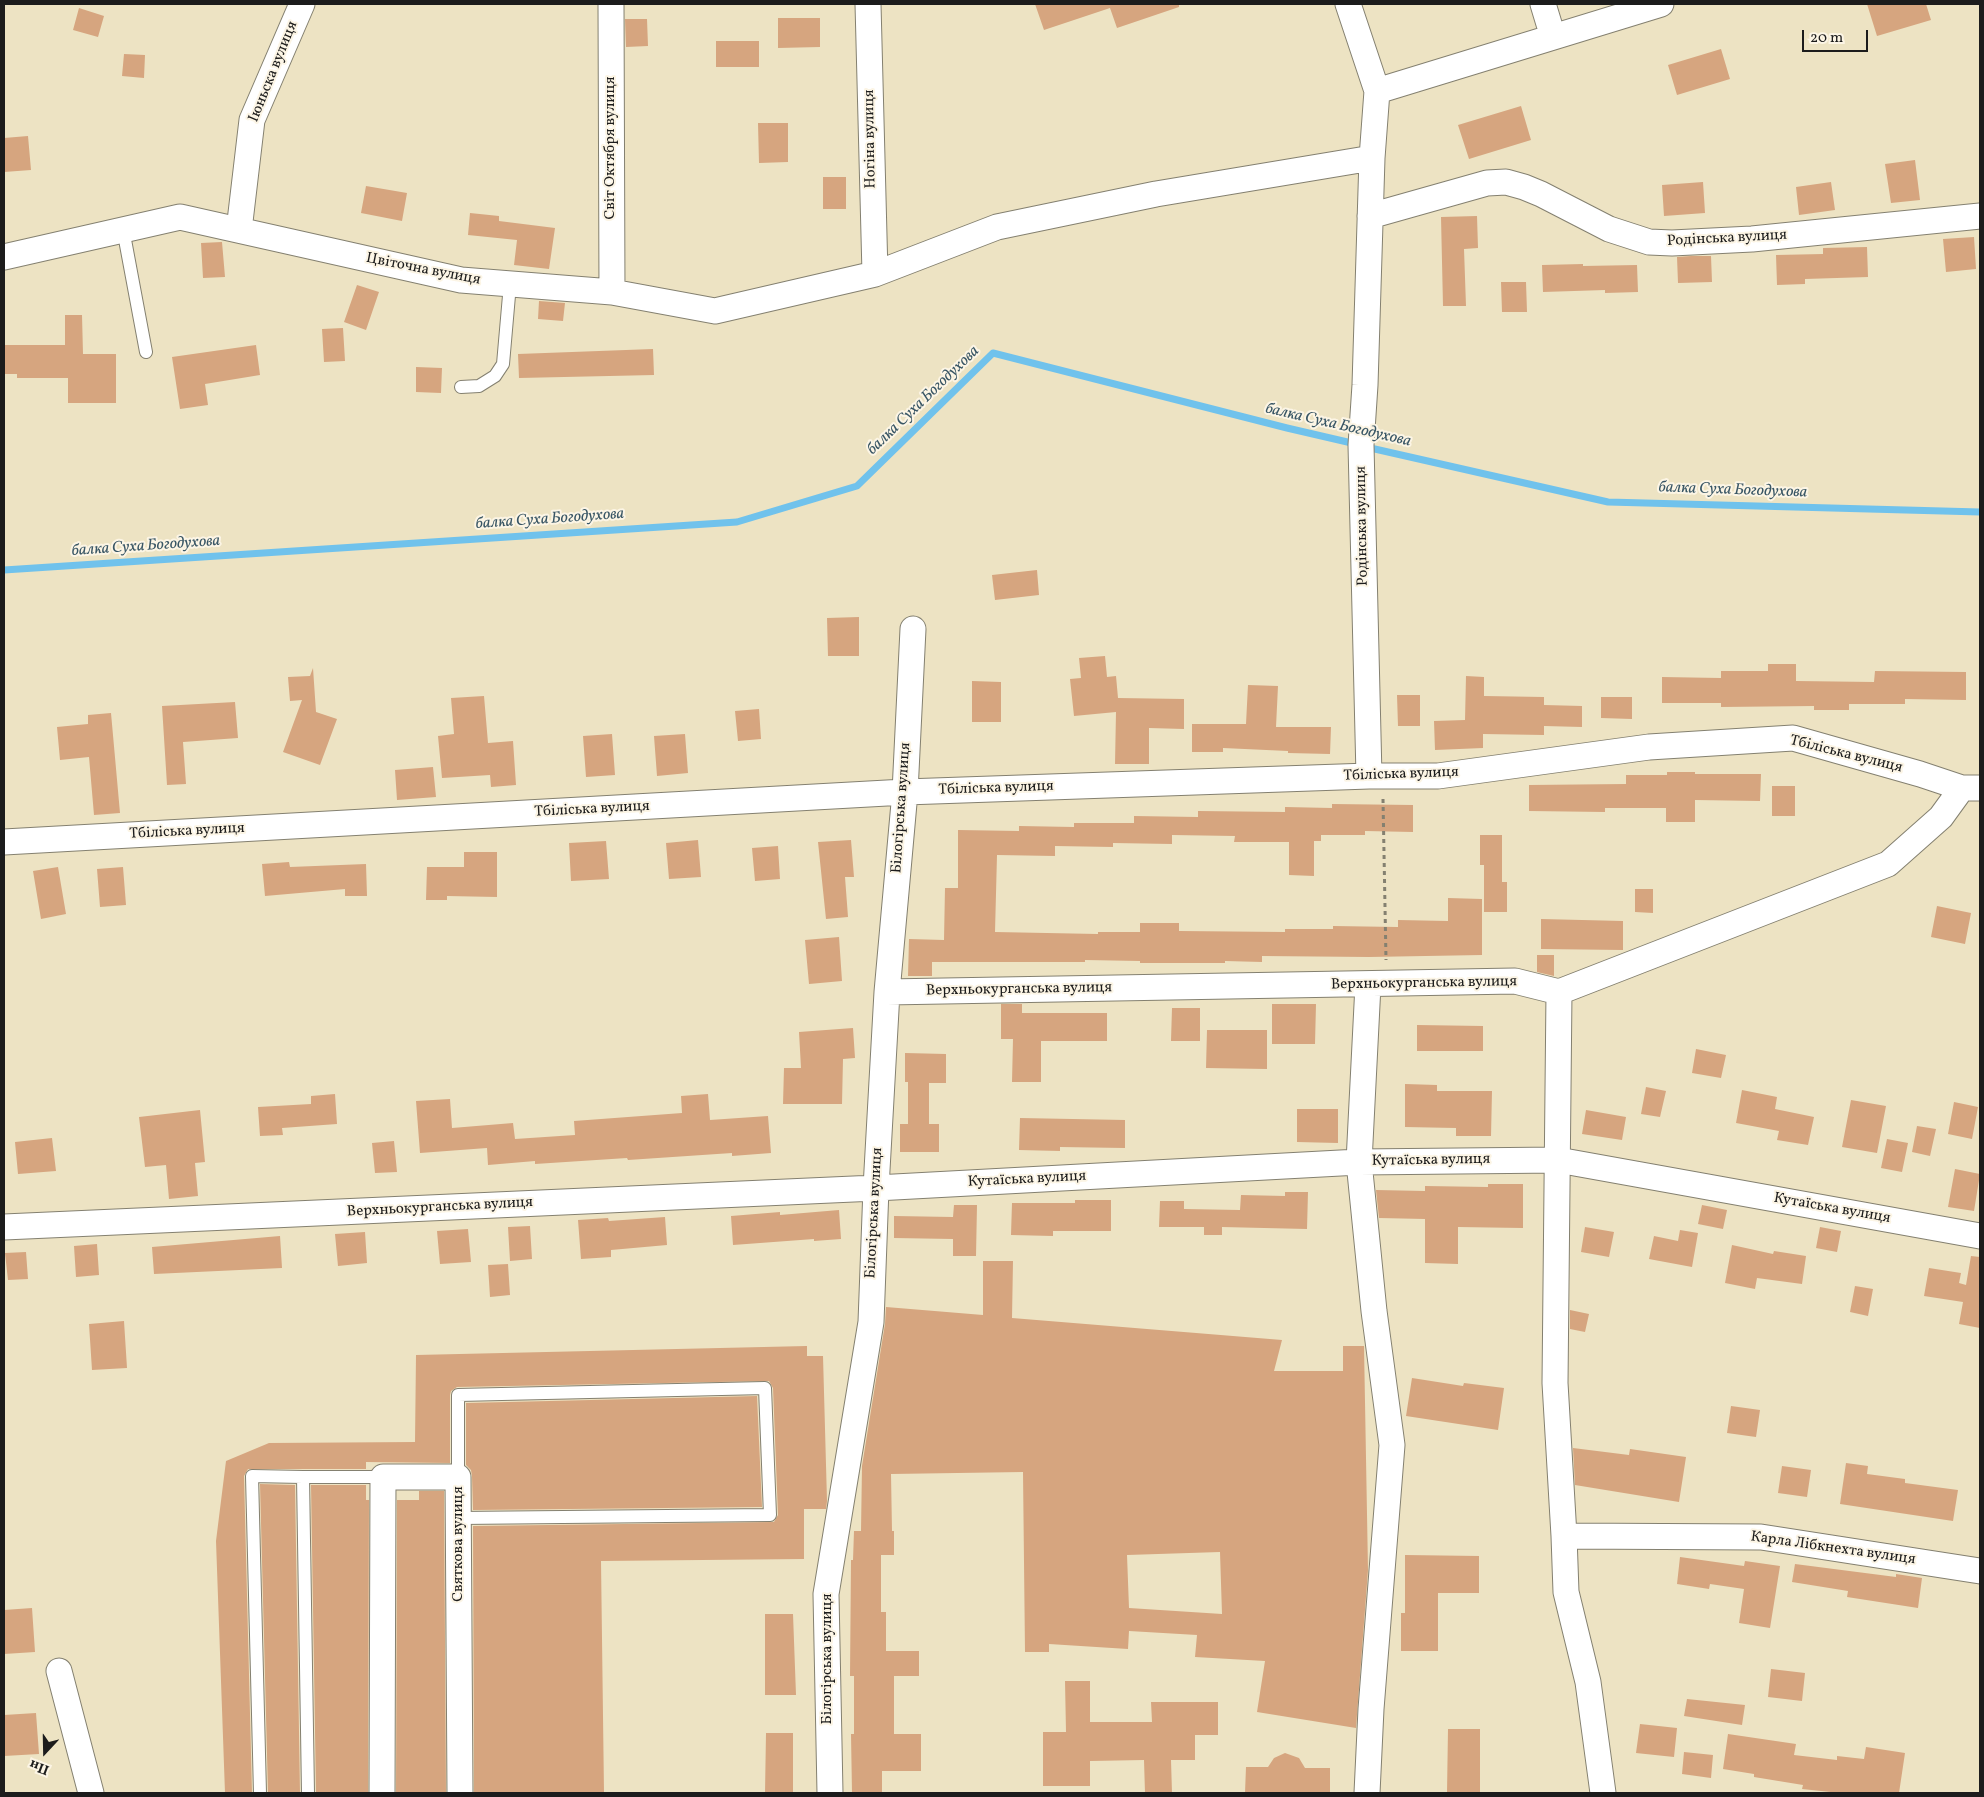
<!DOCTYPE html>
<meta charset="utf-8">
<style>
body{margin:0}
#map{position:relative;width:1984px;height:1797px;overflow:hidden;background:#ede3c3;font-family:Vollkorn,serif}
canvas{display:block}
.frame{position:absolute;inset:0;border:5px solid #1c1c1c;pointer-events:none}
.north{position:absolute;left:20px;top:1727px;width:50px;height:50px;-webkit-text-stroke:4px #fcf5e5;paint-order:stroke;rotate:201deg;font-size:14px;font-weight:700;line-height:20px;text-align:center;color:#1c1c1c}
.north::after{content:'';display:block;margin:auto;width:18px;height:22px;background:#1c1c1c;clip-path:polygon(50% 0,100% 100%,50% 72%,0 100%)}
.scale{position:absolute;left:1802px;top:30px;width:66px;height:22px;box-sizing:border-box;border:2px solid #1c1c1c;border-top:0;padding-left:6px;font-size:15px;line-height:18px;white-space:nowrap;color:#1c1c1c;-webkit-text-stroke:4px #fcf5e5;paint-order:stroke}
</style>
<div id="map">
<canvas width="1984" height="1797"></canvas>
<div class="frame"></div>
<div class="north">Пн</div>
<div class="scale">20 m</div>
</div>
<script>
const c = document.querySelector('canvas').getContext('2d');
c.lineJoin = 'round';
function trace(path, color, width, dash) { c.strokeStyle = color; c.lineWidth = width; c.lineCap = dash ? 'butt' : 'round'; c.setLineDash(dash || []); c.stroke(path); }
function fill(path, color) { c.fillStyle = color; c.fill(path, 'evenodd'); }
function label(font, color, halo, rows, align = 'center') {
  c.font = font + ' Vollkorn,serif'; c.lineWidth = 4; c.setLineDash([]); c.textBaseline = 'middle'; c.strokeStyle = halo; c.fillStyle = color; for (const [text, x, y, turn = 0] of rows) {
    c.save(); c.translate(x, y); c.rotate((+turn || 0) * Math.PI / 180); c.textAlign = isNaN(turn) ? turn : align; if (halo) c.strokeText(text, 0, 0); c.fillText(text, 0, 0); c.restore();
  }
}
trace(new Path2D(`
 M 1366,447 L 1608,502 L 1980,512
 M 4,570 L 737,522 L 857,486 L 993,353 L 1287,428 L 1356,444`), '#70c2ec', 7);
fill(new Path2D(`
 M 1035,4 L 1179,4 L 1179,7 L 1117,28 L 1110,8 L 1044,30 Z
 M 1867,4 L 1926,4 L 1931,20 L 1877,36 Z
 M 79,8 L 104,16 L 98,37 L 73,30 Z
 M 778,18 L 820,18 L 820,47 L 778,48 Z
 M 625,19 L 647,19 L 648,46 L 626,47 Z
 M 716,41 L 759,41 L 759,67 L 716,67 Z
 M 1721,49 L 1730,79 L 1677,95 L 1668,65 Z
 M 124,54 L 145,55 L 144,78 L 122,76 Z
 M 1521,106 L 1531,140 L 1469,159 L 1458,125 Z
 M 758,123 L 788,123 L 788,162 L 759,163 Z
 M 28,136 L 31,170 L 4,172 L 4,138 Z
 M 1915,160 L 1920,200 L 1891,203 L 1885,164 Z
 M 823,177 L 846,177 L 846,209 L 823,209 Z
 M 1703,182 L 1705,213 L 1664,216 L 1662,185 Z
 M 1831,182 L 1835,210 L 1799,215 L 1796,187 Z
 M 366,186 L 407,193 L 402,221 L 361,213 Z
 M 470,213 L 499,216 L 499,221 L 555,228 L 549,269 L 514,265 L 517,240 L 468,235 Z
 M 1477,216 L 1478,248 L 1464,249 L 1466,306 L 1443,306 L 1441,217 Z
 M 1974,237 L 1976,269 L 1946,272 L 1943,239 Z
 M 222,242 L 225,277 L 203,278 L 201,243 Z
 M 1867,247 L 1868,277 L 1805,279 L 1805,284 L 1777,285 L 1776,255 L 1823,254 L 1823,248 Z
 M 1691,256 L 1711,256 L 1712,282 L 1678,283 L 1677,257 Z
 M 1583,264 L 1583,266 L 1637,265 L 1638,292 L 1605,293 L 1605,290 L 1543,292 L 1542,265 Z
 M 1501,282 L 1526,282 L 1527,312 L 1502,312 Z
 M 357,285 L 379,292 L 366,330 L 344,322 Z
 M 539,301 L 565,303 L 563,321 L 538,319 Z
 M 65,315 L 82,315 L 83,354 L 116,354 L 116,403 L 68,403 L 68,378 L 17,378 L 17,374 L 4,374 L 4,345 L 65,345 Z
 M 343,328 L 345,361 L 324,362 L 322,329 Z
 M 256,345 L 260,375 L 205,384 L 208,405 L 180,409 L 172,357 Z
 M 653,349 L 654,375 L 519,378 L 518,354 Z
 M 416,367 L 442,368 L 441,393 L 416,392 Z
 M 1037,570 L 1039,595 L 995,600 L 992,575 Z
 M 859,617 L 859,656 L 828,656 L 827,618 Z
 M 1105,656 L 1107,677 L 1116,676 L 1118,698 L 1184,699 L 1184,729 L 1149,728 L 1149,764 L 1115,764 L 1116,712 L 1074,716 L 1070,679 L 1081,678 L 1079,658 Z
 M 1768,664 L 1796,664 L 1796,681 L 1874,682 L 1875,671 L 1966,672 L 1966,700 L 1905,699 L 1905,704 L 1849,704 L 1849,710 L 1814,710 L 1814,706 L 1721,707 L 1721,703 L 1662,703 L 1662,677 L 1721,678 L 1721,671 L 1768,671 Z
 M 313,668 L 316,712 L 337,719 L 320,765 L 283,752 L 302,700 L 290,701 L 288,677 L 310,676 Z
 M 1466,676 L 1484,677 L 1484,696 L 1544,697 L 1544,705 L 1582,706 L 1582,727 L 1544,726 L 1544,735 L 1483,734 L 1483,748 L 1435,750 L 1434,721 L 1465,720 Z
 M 972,681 L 1001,682 L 1001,722 L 972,722 Z
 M 1248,685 L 1278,686 L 1276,727 L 1331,727 L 1330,754 L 1288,753 L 1288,751 L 1223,748 L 1223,752 L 1192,752 L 1192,724 L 1246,724 Z
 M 1397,695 L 1420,695 L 1420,726 L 1398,726 Z
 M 484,696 L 488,743 L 513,741 L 516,785 L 491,787 L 490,775 L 442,778 L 438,736 L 454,734 L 451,698 Z
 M 1601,697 L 1632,697 L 1632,719 L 1601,718 Z
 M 235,702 L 238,738 L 183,742 L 186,784 L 167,785 L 162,706 Z
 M 759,709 L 761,739 L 738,741 L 735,711 Z
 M 111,713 L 120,813 L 94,815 L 89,757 L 60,760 L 57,727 L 88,724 L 88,715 Z
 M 612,734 L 615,775 L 586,777 L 583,736 Z
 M 685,734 L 688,773 L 657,776 L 654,736 Z
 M 433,767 L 436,797 L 397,800 L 395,770 Z
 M 1667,772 L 1695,772 L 1695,774 L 1761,774 L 1760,801 L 1695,800 L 1695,822 L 1666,822 L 1666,808 L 1605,808 L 1605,812 L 1529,811 L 1529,785 L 1626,784 L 1626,775 L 1667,775 Z
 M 1772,786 L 1795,786 L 1795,816 L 1772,816 Z
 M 1332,804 L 1413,805 L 1413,832 L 1365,831 L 1365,835 L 1321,835 L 1321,841 L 1314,841 L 1314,876 L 1289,875 L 1289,842 L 1234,842 L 1235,836 L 1172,835 L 1172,844 L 1113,843 L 1113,847 L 1055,846 L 1055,856 L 997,855 L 995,932 L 1098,934 L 1098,932 L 1140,932 L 1140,923 L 1179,923 L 1179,931 L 1285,932 L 1285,929 L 1333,929 L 1333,926 L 1398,927 L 1398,920 L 1448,921 L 1448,898 L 1482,899 L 1482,955 L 1369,957 L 1262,956 L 1262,962 L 1225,961 L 1225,963 L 1140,963 L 1140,961 L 1085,960 L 1085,962 L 932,962 L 932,976 L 908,976 L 909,939 L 944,940 L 945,888 L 958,888 L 958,830 L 1019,831 L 1019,826 L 1074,827 L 1074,823 L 1134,823 L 1134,816 L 1198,817 L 1198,811 L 1285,812 L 1285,807 L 1332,808 Z
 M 1480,835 L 1502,835 L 1502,882 L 1507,882 L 1507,912 L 1484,912 L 1484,865 L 1480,865 Z
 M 698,840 L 701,877 L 669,879 L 666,843 Z
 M 851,840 L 854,877 L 845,877 L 848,917 L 826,919 L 818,842 Z
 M 606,841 L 609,879 L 571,881 L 569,843 Z
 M 778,846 L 780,879 L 755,881 L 752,848 Z
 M 464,852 L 497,852 L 497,897 L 447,896 L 447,900 L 426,900 L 427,867 L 464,867 Z
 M 289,862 L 290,867 L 366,864 L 367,896 L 345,896 L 345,889 L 265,896 L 262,864 Z
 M 58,867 L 66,914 L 41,919 L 33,871 Z
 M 123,867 L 126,905 L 100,907 L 97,869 Z
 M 1635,889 L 1653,889 L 1653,913 L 1635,912 Z
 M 1937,906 L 1971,913 L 1965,944 L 1931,937 Z
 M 1541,919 L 1623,921 L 1623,950 L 1541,949 Z
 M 839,937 L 842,981 L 809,984 L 805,940 Z
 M 1537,955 L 1554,955 L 1554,976 L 1537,972 Z
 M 1001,1004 L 1022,1004 L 1022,1013 L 1107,1013 L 1107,1041 L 1041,1041 L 1041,1082 L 1012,1082 L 1013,1039 L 1001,1039 Z
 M 1272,1004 L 1316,1004 L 1315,1044 L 1272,1044 Z
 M 1172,1008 L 1200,1008 L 1200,1041 L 1171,1041 Z
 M 1417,1025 L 1483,1026 L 1483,1051 L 1417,1051 Z
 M 853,1028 L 855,1058 L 843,1059 L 842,1104 L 783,1104 L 784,1068 L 801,1068 L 799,1032 Z
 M 1207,1030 L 1267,1030 L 1267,1069 L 1206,1068 Z
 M 1696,1049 L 1726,1055 L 1721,1078 L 1692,1073 Z
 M 905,1053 L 946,1054 L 946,1083 L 929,1083 L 929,1124 L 939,1124 L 939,1152 L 900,1152 L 900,1124 L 908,1124 L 908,1082 L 905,1082 Z
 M 1405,1084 L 1437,1085 L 1437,1091 L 1492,1091 L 1491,1136 L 1456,1136 L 1456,1128 L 1405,1127 Z
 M 1646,1087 L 1666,1091 L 1660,1117 L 1641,1114 Z
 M 1742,1090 L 1777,1097 L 1775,1109 L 1814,1117 L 1808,1145 L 1777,1140 L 1779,1131 L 1736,1123 Z
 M 335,1094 L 337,1124 L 282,1128 L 283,1135 L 260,1136 L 258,1107 L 311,1104 L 311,1096 Z
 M 708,1094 L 710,1120 L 768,1116 L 771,1153 L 732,1156 L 732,1153 L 628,1160 L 627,1158 L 535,1164 L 535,1161 L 488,1165 L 487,1148 L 420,1153 L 416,1101 L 450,1099 L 452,1128 L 513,1123 L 515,1139 L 575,1135 L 574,1121 L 682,1113 L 681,1096 Z
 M 1851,1100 L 1886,1106 L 1877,1153 L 1842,1147 Z
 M 1954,1102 L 1978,1107 L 1972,1139 L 1948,1134 Z
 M 1297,1109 L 1338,1109 L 1338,1143 L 1297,1142 Z
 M 200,1110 L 205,1162 L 195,1163 L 198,1196 L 169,1199 L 166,1165 L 145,1167 L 139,1117 Z
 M 1586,1110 L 1626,1117 L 1622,1140 L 1582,1134 Z
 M 1020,1118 L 1125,1120 L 1125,1148 L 1060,1147 L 1060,1151 L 1019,1150 Z
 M 1917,1126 L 1936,1129 L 1930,1156 L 1912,1152 Z
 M 52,1138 L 56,1171 L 18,1174 L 15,1142 Z
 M 1887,1139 L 1908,1143 L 1902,1172 L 1881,1168 Z
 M 394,1141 L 397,1172 L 375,1173 L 372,1143 Z
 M 1955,1169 L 1980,1174 L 1974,1211 L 1948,1207 Z
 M 1488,1184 L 1523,1184 L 1523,1228 L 1458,1227 L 1458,1264 L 1425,1263 L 1425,1219 L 1379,1218 L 1376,1190 L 1425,1191 L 1425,1186 L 1488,1187 Z
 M 1285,1192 L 1308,1192 L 1307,1229 L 1222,1227 L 1222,1235 L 1204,1235 L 1204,1227 L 1159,1227 L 1160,1201 L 1184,1201 L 1184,1209 L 1240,1210 L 1241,1195 L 1285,1196 Z
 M 1075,1200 L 1111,1200 L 1111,1231 L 1053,1231 L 1053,1236 L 1011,1235 L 1012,1203 L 1075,1203 Z
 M 954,1205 L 977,1205 L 976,1256 L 953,1256 L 953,1239 L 894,1238 L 894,1216 L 953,1217 Z
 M 1702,1205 L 1727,1210 L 1723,1229 L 1698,1224 Z
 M 839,1210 L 841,1239 L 814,1241 L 814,1239 L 733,1245 L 731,1216 L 780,1212 L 780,1215 Z
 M 665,1217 L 667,1245 L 611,1250 L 611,1257 L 581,1259 L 578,1220 L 608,1218 L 609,1221 Z
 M 530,1226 L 532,1259 L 510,1261 L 508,1227 Z
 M 1585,1227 L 1614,1232 L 1609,1257 L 1581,1252 Z
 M 1820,1227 L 1841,1231 L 1837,1252 L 1816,1248 Z
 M 468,1229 L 471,1262 L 440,1264 L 437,1231 Z
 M 1680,1230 L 1698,1233 L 1692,1267 L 1649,1259 L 1654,1236 L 1678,1241 Z
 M 365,1232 L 367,1263 L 338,1266 L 335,1234 Z
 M 280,1236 L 282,1268 L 154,1274 L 152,1247 Z
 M 97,1244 L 99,1275 L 76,1277 L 74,1246 Z
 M 1732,1245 L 1773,1254 L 1774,1251 L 1806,1256 L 1802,1284 L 1757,1278 L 1755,1289 L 1725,1283 Z
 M 26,1252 L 28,1279 L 8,1280 L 5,1253 Z
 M 1971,1256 L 1980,1257 L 1980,1328 L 1959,1324 L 1963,1302 L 1924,1296 L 1929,1268 L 1961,1273 L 1959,1283 L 1966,1285 Z
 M 983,1261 L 1013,1261 L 1012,1318 L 1282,1340 L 1274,1371 L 1343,1371 L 1343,1346 L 1364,1346 L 1368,1570 L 1356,1728 L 1257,1712 L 1265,1661 L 1195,1657 L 1197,1635 L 1129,1631 L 1128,1649 L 1049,1644 L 1049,1652 L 1025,1652 L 1023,1472 L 891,1474 L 892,1531 L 894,1531 L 894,1555 L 881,1555 L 881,1612 L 886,1612 L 886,1651 L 919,1651 L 919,1676 L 894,1676 L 894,1734 L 921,1734 L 921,1771 L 882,1771 L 882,1793 L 852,1793 L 851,1734 L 854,1734 L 854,1676 L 850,1676 L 851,1560 L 853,1560 L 854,1531 L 861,1531 L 862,1466 L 885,1324 L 886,1307 L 983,1315 ZM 1220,1552 L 1222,1614 L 1129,1608 L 1127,1555 Z
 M 508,1264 L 510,1295 L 490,1297 L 488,1265 Z
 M 1855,1286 L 1873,1289 L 1868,1316 L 1850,1312 Z
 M 1570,1310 L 1589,1314 L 1585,1332 L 1570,1329 Z
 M 124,1321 L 127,1368 L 92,1370 L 89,1324 Z
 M 807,1346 L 807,1356 L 823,1356 L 827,1501 L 826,1509 L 804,1509 L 804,1559 L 601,1561 L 604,1793 L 474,1793 L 473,1526 L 774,1522 L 778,1515 L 773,1388 L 769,1381 L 457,1387 L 451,1391 L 450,1395 L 450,1463 L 366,1462 L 366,1469 L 248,1469 L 244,1476 L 252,1793 L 225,1793 L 216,1541 L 226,1461 L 269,1443 L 415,1442 L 416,1355 Z
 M 1412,1378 L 1463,1386 L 1464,1383 L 1504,1388 L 1498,1430 L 1406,1416 Z
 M 757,1396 L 762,1507 L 473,1510 L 472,1476 L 471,1470 L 466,1465 L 466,1403 Z
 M 1731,1406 L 1760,1410 L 1756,1437 L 1727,1433 Z
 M 1573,1448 L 1629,1455 L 1630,1449 L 1686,1457 L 1679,1502 L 1575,1485 Z
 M 1846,1463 L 1868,1466 L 1867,1474 L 1905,1479 L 1905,1483 L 1958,1490 L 1953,1521 L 1840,1504 Z
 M 1782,1466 L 1811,1470 L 1807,1497 L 1778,1493 Z
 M 260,1484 L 295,1485 L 300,1793 L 268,1793 Z
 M 311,1485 L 366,1485 L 366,1500 L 369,1500 L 368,1793 L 316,1793 Z
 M 419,1491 L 444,1491 L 446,1793 L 396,1793 L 397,1500 L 419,1500 Z
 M 1405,1555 L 1479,1556 L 1479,1593 L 1438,1593 L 1438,1651 L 1401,1651 L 1401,1613 L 1405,1613 Z
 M 1680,1557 L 1744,1566 L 1745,1561 L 1780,1566 L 1770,1628 L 1739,1623 L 1744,1589 L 1710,1584 L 1709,1589 L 1677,1584 Z
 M 1795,1564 L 1896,1577 L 1896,1574 L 1922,1578 L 1918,1608 L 1847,1597 L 1848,1591 L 1792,1582 Z
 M 32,1608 L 35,1652 L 4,1654 L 4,1610 Z
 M 765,1614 L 793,1614 L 796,1695 L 765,1695 Z
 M 1771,1669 L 1805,1673 L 1802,1701 L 1768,1697 Z
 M 1065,1681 L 1090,1681 L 1090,1722 L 1152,1722 L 1151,1702 L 1218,1702 L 1218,1735 L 1195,1735 L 1195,1760 L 1171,1760 L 1172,1793 L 1145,1793 L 1144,1760 L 1090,1761 L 1090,1786 L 1043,1786 L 1043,1732 L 1066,1732 Z
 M 1687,1699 L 1745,1705 L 1742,1725 L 1684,1716 Z
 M 36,1713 L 39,1754 L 4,1756 L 4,1715 Z
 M 1640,1724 L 1677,1728 L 1674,1757 L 1636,1753 Z
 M 1448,1729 L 1480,1729 L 1480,1793 L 1447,1793 Z
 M 766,1733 L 793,1733 L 793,1793 L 765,1793 Z
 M 1728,1734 L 1796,1744 L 1794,1755 L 1837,1760 L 1837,1756 L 1864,1759 L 1866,1747 L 1905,1753 L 1899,1793 L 1840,1793 L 1802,1789 L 1803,1785 L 1754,1777 L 1754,1774 L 1723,1769 Z
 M 1684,1752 L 1713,1755 L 1711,1778 L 1682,1774 Z
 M 1285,1753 L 1299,1758 L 1305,1768 L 1330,1768 L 1330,1793 L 1245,1793 L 1246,1767 L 1268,1767 L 1274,1758 Z`), '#d6a57f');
const lane = new Path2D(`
 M 123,229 L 146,352
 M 461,387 L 479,386 L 495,376 L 503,364 L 510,284
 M 458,1477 L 458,1395 L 765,1388 L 770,1515 L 459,1518
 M 260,1793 L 252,1476 L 303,1477
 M 308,1793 L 303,1477 L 383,1477`);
const street = new Path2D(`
 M 611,4 L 612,292
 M 868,4 L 875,274
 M 1348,4 L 1377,91 L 1372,158 L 1365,385 L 1361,445 L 1369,776
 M 1543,4 L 1553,37
 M 1377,91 L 1661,4
 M 1370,216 L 1487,183 L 1506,182 L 1524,187 L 1541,194 L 1609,229 L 1649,242 L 1672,243 L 1752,239 L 1980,216
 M 239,230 L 252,120 L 302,4
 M 4,257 L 180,217 L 461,280 L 612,292 L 715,311 L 875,274 L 997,227 L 1156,194 L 1372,158
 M 4,842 L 905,792 L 1369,776 L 1438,776 L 1649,747 L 1793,738 L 1920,774 L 1962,788 L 1980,788
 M 887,992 L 1515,981 L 1559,992 L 1888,864 L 1941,817 L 1962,788
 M 1559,992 L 1555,1383 L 1564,1536 L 1566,1592 L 1588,1682 L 1603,1793
 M 4,1227 L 876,1188 L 1359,1162 L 1558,1160 L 1980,1236
 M 1564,1536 L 1761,1537 L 1980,1571
 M 59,1671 L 91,1793
 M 382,1793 L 383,1477 L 458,1477 L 460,1793
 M 830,1793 L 826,1594 L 871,1322 L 876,1188 L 887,992 L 905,792 L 913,629
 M 1367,1793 L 1371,1709 L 1392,1445 L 1374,1311 L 1359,1162 L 1368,985`);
trace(lane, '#848070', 14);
trace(street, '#848070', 27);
trace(new Path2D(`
 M 1383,799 L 1386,960`), '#848070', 3, [4, 4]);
trace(lane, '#fff', 12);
trace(street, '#fff', 25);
label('15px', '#1c1c1c', '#fcf5e5', [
 ["Iюньска вулиця",274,72,-68],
 ["Ногіна вулиця",871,139,-91],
 ["Світ Октября вулиця",611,148,-90],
 ["Родінська вулиця",1727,239,-3],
 ["Цвiточна вулиця",423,270,11],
 ["Родінська вулиця",1363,526,-91],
 ["Тбіліська вулиця",1846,755,14],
 ["Тбіліська вулиця",1401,775,-2],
 ["Тбіліська вулиця",996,789,-2],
 ["Білогірська вулиця",902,808,-86],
 ["Тбіліська вулиця",592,810,-3],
 ["Тбіліська вулиця",187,832,-3],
 ["Верхньокурганська вулиця",1424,984,-1],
 ["Верхньокурганська вулиця",1019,990,-1],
 ["Кутаїська вулиця",1431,1161,-1],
 ["Кутаїська вулиця",1027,1180,-3],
 ["Верхньокурганська вулиця",440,1208,-3],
 ["Кутаїська вулиця",1832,1209,10],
 ["Білогірська вулиця",875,1213,-87],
 ["Святкова вулиця",459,1544,-90],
 ["Карла Лібкнехта вулиця",1833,1549,8],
 ["Білогірська вулиця",828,1659,-90]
]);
label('italic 16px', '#395665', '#fcf5e5', [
 ["балка Суха Богодухова",924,401,-44],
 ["балка Суха Богодухова",1338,426,13],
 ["балка Суха Богодухова",1733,491,2],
 ["балка Суха Богодухова",550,520,-4],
 ["балка Суха Богодухова",146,547,-4]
]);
</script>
